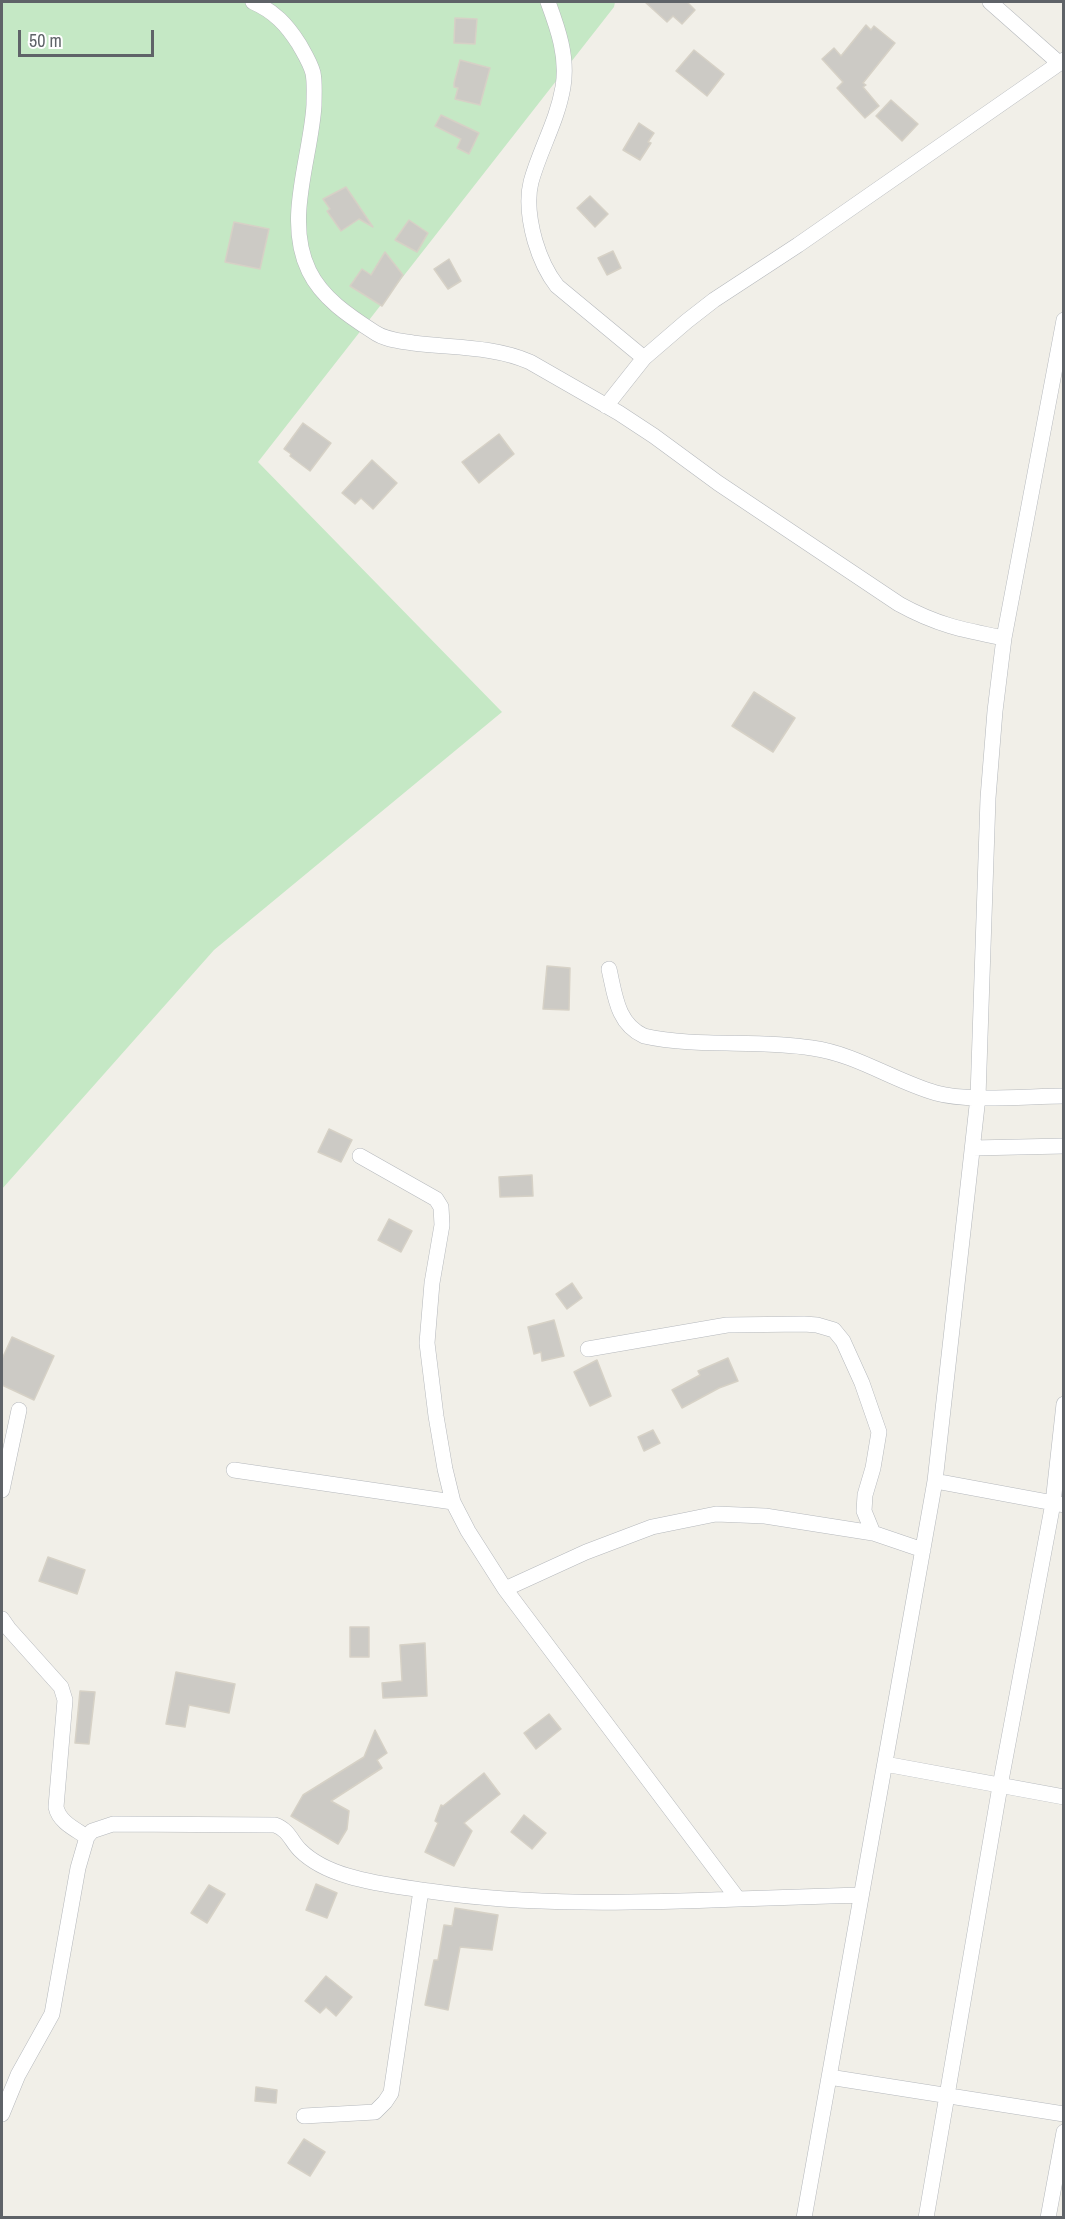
<!DOCTYPE html>
<style>
body{margin:0}
#map{position:relative;width:1065px;height:2219px;overflow:hidden;background:#f1efe8;font-family:"Archivo Narrow",sans-serif}
canvas{display:block}
.frame{position:absolute;inset:0;border:3px solid #5f6368;pointer-events:none}
.scale{position:absolute;left:18px;top:30px;width:136px;height:27px;box-sizing:border-box;border:3px solid #5f6368;border-top:0;padding-left:8px;font-size:18px;line-height:21px;white-space:nowrap;color:#5f6368;-webkit-text-stroke:4px #fff;paint-order:stroke}
</style>
<div id="map">
<canvas width="1065" height="2219"></canvas>
<div class="frame"></div>
<div class="scale">50 m</div>
</div>
<script>
const c = document.querySelector('canvas').getContext('2d');
c.lineJoin = 'round';
function fill(path, color) { c.fillStyle = color; c.fill(path, 'evenodd'); }
function trace(path, color, width, dash) { c.strokeStyle = color; c.lineWidth = width; c.lineCap = dash ? 'butt' : 'round'; c.setLineDash(dash || []); c.stroke(path); }
fill(new Path2D(`
 M 2,2 L 615,2 L 614,7 L 258,462 L 502,712 L 214,950 L 2,1189 Z`), '#c5e8c5');
const building = new Path2D(`
 M 645,2 L 687,2 L 695,10 L 682,24 L 673,16 L 667,22 Z
 M 455,18 L 477,19 L 475,44 L 454,43 Z
 M 866,25 L 871,30 L 874,26 L 895,43 L 863,83 L 866,85 L 863,87 L 879,106 L 865,118 L 837,88 L 843,82 L 822,59 L 834,48 L 841,56 Z
 M 694,50 L 724,74 L 707,96 L 676,71 Z
 M 460,60 L 490,68 L 480,105 L 455,99 L 458,88 L 454,87 L 454,83 Z
 M 891,100 L 918,124 L 902,141 L 876,116 Z
 M 441,115 L 479,133 L 469,154 L 457,148 L 461,139 L 435,126 Z
 M 639,123 L 654,133 L 648,142 L 651,143 L 640,160 L 623,150 Z
 M 346,187 L 373,227 L 359,219 L 341,231 L 327,211 L 330,209 L 323,199 Z
 M 590,196 L 608,214 L 595,227 L 577,208 Z
 M 409,220 L 428,233 L 417,252 L 395,240 Z
 M 234,222 L 269,229 L 260,269 L 225,262 Z
 M 613,251 L 621,268 L 607,275 L 598,258 Z
 M 385,252 L 403,275 L 382,306 L 350,286 L 362,269 L 371,275 Z
 M 449,259 L 461,281 L 448,289 L 434,269 Z
 M 303,423 L 331,443 L 310,471 L 290,456 L 291,454 L 284,449 Z
 M 499,434 L 514,454 L 479,483 L 462,462 Z
 M 372,460 L 397,483 L 373,509 L 361,498 L 355,504 L 342,493 Z
 M 754,692 L 795,718 L 773,752 L 732,726 Z
 M 547,966 L 570,968 L 569,1010 L 543,1009 Z
 M 329,1129 L 352,1140 L 341,1162 L 318,1152 Z
 M 532,1175 L 533,1196 L 500,1197 L 499,1177 Z
 M 389,1219 L 412,1231 L 401,1252 L 378,1240 Z
 M 572,1283 L 582,1298 L 567,1309 L 556,1294 Z
 M 554,1320 L 564,1356 L 542,1361 L 541,1352 L 534,1354 L 528,1327 Z
 M 12,1337 L 54,1356 L 34,1400 L 2,1385 L 2,1359 Z
 M 728,1358 L 738,1381 L 719,1388 L 682,1408 L 672,1390 L 700,1375 L 698,1371 Z
 M 597,1360 L 611,1396 L 590,1406 L 574,1372 Z
 M 653,1430 L 660,1443 L 644,1451 L 638,1437 Z
 M 48,1557 L 85,1570 L 77,1594 L 39,1581 Z
 M 350,1627 L 369,1627 L 369,1657 L 350,1657 Z
 M 425,1643 L 427,1696 L 383,1698 L 382,1683 L 402,1681 L 400,1645 Z
 M 176,1672 L 235,1684 L 229,1713 L 189,1705 L 185,1727 L 166,1724 Z
 M 80,1691 L 95,1692 L 89,1744 L 75,1743 Z
 M 549,1714 L 561,1729 L 536,1749 L 524,1733 Z
 M 375,1730 L 387,1753 L 377,1760 L 382,1768 L 331,1801 L 349,1811 L 347,1829 L 338,1844 L 291,1816 L 303,1795 L 364,1757 Z
 M 484,1773 L 500,1794 L 464,1823 L 472,1831 L 454,1866 L 425,1852 L 438,1823 L 435,1821 L 441,1805 L 443,1806 Z
 M 524,1815 L 546,1833 L 532,1849 L 511,1832 Z
 M 316,1884 L 337,1893 L 327,1918 L 306,1910 Z
 M 209,1885 L 225,1894 L 207,1923 L 191,1913 Z
 M 455,1908 L 498,1915 L 492,1950 L 460,1947 L 448,2010 L 425,2005 L 434,1960 L 438,1960 L 444,1925 L 452,1926 Z
 M 326,1976 L 352,1997 L 336,2016 L 326,2007 L 320,2013 L 305,2001 Z
 M 256,2087 L 277,2090 L 276,2103 L 255,2101 Z
 M 304,2139 L 325,2152 L 310,2176 L 288,2163 Z`);
fill(building, '#cccac5');
trace(building, '#d6d1c6', 1.5);
const minor = new Path2D(`
 M 253,2 C 274,11 287,25 299,44 C 304,53 310,62 313,73 C 315,83 314,94 314,105 C 311,158 284,220 309,271 C 322,298 349,316 374,332 C 385,340 401,341 413,343 C 452,348 494,346 530,362 L 619,413 L 654,436 L 718,483 L 899,604 C 937,625 963,630 1004,638
 M 548,2 C 558,29 568,57 563,87 C 557,122 540,149 531,182 C 526,202 530,223 535,241 C 540,258 546,272 557,286 L 644,358 L 687,321 L 714,300 L 798,245 L 1064,60
 M 990,2 L 1059,63
 M 606,406 L 644,358
 M 609,969 C 615,995 617,1024 644,1036 C 697,1048 758,1039 812,1048 C 856,1054 894,1081 936,1093 C 968,1102 1028,1096 1064,1096
 M 973,1148 L 1064,1146
 M 360,1156 L 436,1199 L 441,1207 L 442,1225 L 432,1283 L 427,1343 L 436,1416 L 445,1469 L 453,1502 L 468,1531 L 505,1589 L 738,1899 L 860,1895
 M 588,1349 L 727,1325 L 804,1324 L 817,1325 L 834,1330 L 843,1341 L 862,1383 L 879,1432 L 873,1468 L 865,1495 L 864,1511 L 873,1533 L 923,1550
 M 234,1470 L 453,1502
 M 935,1481 L 1064,1505
 M 2,1490 L 19,1410
 M 505,1589 L 586,1552 L 652,1527 L 716,1514 L 765,1516 L 873,1533
 M 2,1619 L 9,1629 L 61,1687 L 65,1700 L 56,1807 C 59,1822 75,1829 87,1837
 M 885,1764 L 1064,1797
 M 829,2077 L 1064,2114
 M 2,2114 L 18,2075 L 52,2014 L 78,1868 L 87,1837 L 92,1831 L 113,1824 L 275,1825 C 289,1830 291,1841 300,1850 C 313,1863 331,1871 348,1876 C 374,1884 402,1887 429,1891 C 531,1906 636,1903 738,1899
 M 304,2116 L 375,2112 L 385,2102 L 391,2093 L 421,1890
 M 804,2218 L 935,1481 L 978,1097 L 988,798 L 995,711 L 1004,638 L 1064,320
 M 926,2218 L 1000,1786 L 1053,1503 L 1064,1404
 M 1048,2218 L 1064,2132`);
trace(minor, '#b5b8bc', 16);
trace(minor, '#fff', 15);
</script>
